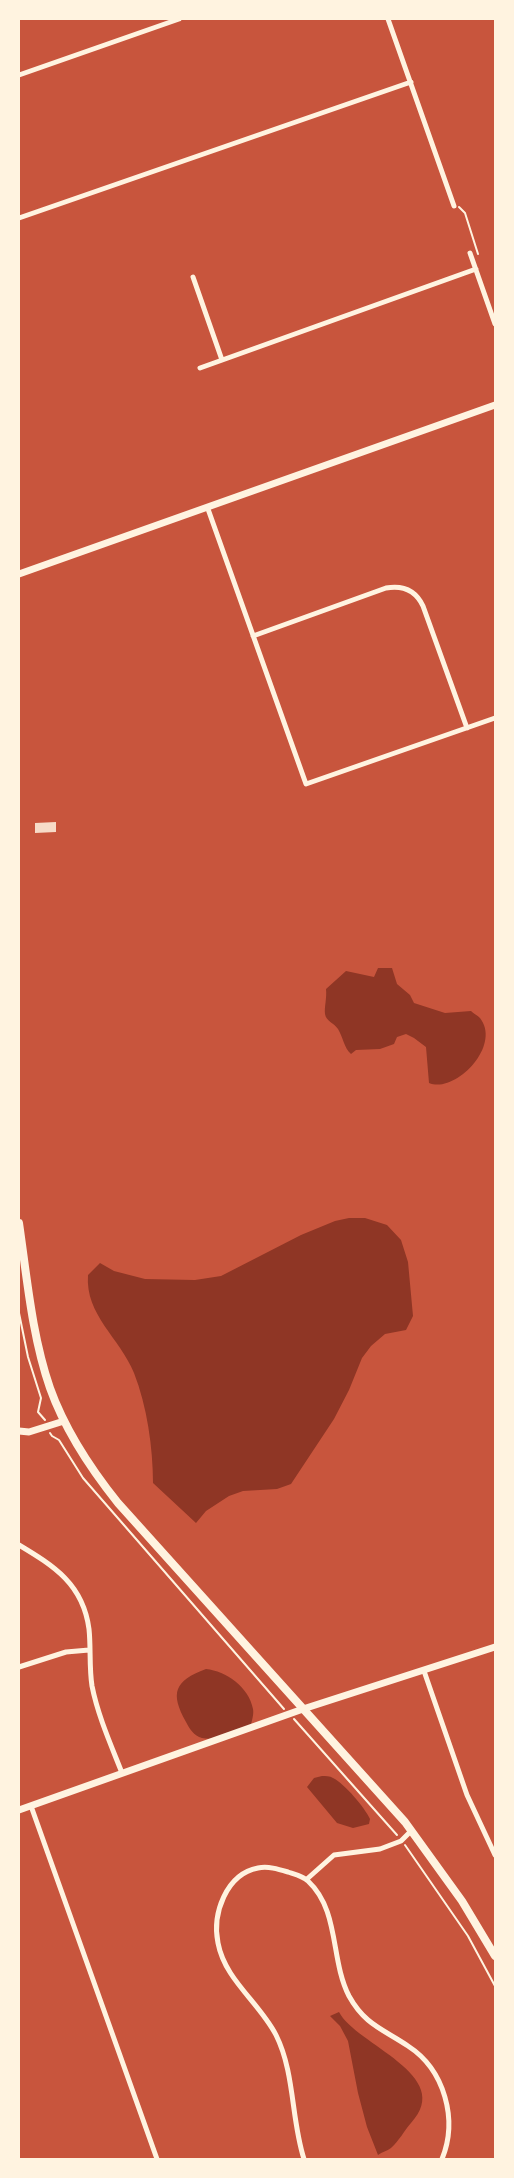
<!DOCTYPE html>
<style>
body{margin:0}
#map{position:relative;width:514px;height:2178px;overflow:hidden;background:#c8553d;font-family:"Roboto Condensed",sans-serif}
canvas{display:block}
.frame{position:absolute;inset:0;border:20px solid #fff3e0;pointer-events:none}
</style>
<div id="map">
<canvas width="514" height="2178"></canvas>
<div class="frame"></div>
</div>
<script>
const c = document.querySelector('canvas').getContext('2d');
c.lineJoin = 'round';
function fill(path, color) { c.fillStyle = color; c.fill(path, 'evenodd'); }
function trace(path, color, width, dash) { c.strokeStyle = color; c.lineWidth = width; c.lineCap = dash ? 'butt' : 'round'; c.setLineDash(dash || []); c.stroke(path); }
fill(new Path2D(`
 M 378,968 L 392,968 L 397,984 L 410,995 L 414,1003 L 445,1013 L 471,1011 C 473,1013 478,1016 480,1018 C 502,1046 455,1094 429,1083 L 426,1047 L 414,1038 L 406,1034 L 397,1037 L 394,1044 L 380,1049 L 356,1050 L 351,1054 C 344,1048 343,1037 338,1029 C 334,1023 326,1021 325,1014 C 324,1008 327,998 326,989 L 346,971 L 374,977 Z
 M 349,1218 L 365,1218 L 387,1225 L 401,1240 L 408,1262 L 413,1316 L 406,1330 L 385,1334 L 371,1346 L 362,1358 L 349,1390 L 334,1419 L 291,1484 L 277,1489 L 243,1491 L 229,1496 L 206,1511 L 196,1523 L 153,1483 C 153,1448 147,1406 134,1373 C 120,1338 85,1315 88,1275 L 100,1263 L 114,1271 L 145,1279 L 195,1280 L 221,1276 L 301,1235 L 335,1221 Z
 M 206,1669 C 226,1671 249,1687 253,1709 C 254,1714 252,1720 251,1725 C 237,1730 218,1742 202,1738 C 194,1736 189,1728 186,1722 C 170,1693 174,1681 206,1669 Z
 M 322,1776 C 325,1776 330,1776 333,1778 C 345,1784 365,1808 370,1819 L 369,1824 L 353,1828 L 337,1823 L 307,1787 L 314,1778 Z
 M 339,2012 C 356,2045 456,2075 411,2123 C 404,2131 399,2141 391,2148 C 387,2151 382,2152 378,2155 L 367,2127 L 358,2093 L 348,2041 L 340,2026 L 330,2016 Z`), '#8f3625');
fill(new Path2D(`
 M 56,822 L 56,832 L 35,833 L 35,823 Z`), '#f7dbc8');
trace(new Path2D(`
 M 459,207 L 465,213 L 478,254
 M 19,1313 L 28,1357 L 41,1398 L 38,1412 L 45,1420
 M 50,1433 L 52,1436 L 59,1440 L 83,1478 L 284,1709
 M 294,1719 L 397,1835
 M 405,1845 L 468,1936 L 495,1986`), '#fff3e0', 2);
trace(new Path2D(`
 M 388,19 L 454,206
 M 19,75 L 179,19
 M 19,218 L 411,82
 M 470,253 L 495,324
 M 193,277 L 222,360
 M 200,368 L 476,269
 M 208,509 L 306,784 L 495,718
 M 253,636 L 386,588 C 403,585 416,591 423,606 L 467,728
 M 19,1545 C 54,1566 83,1584 89,1629 C 91,1648 89,1667 92,1686 C 98,1716 111,1745 122,1773
 M 19,1667 L 66,1652 L 89,1650
 M 424,1671 L 467,1795 L 495,1855
 M 31,1806 L 157,2159
 M 307,1879 L 334,1855 L 380,1849 L 401,1841 L 411,1831
 M 304,2159 C 291,2119 295,2073 276,2035 C 259,2002 225,1980 218,1943 C 212,1914 226,1874 258,1868 C 268,1866 278,1869 288,1872 C 294,1874 303,1876 308,1881 C 340,1911 330,1959 349,1996 C 365,2025 383,2029 408,2046 C 445,2070 458,2120 442,2159`), '#fff3e0', 5);
trace(new Path2D(`
 M 19,574 L 495,405
 M 19,1431 L 29,1432 L 64,1421
 M 19,1810 L 303,1709 L 495,1647`), '#fff3e0', 7);
trace(new Path2D(`
 M 19,1223 C 27,1278 32,1336 50,1388 C 65,1430 90,1468 118,1503 L 405,1822 L 462,1901 L 495,1956`), '#fff3e0', 8);
</script>
